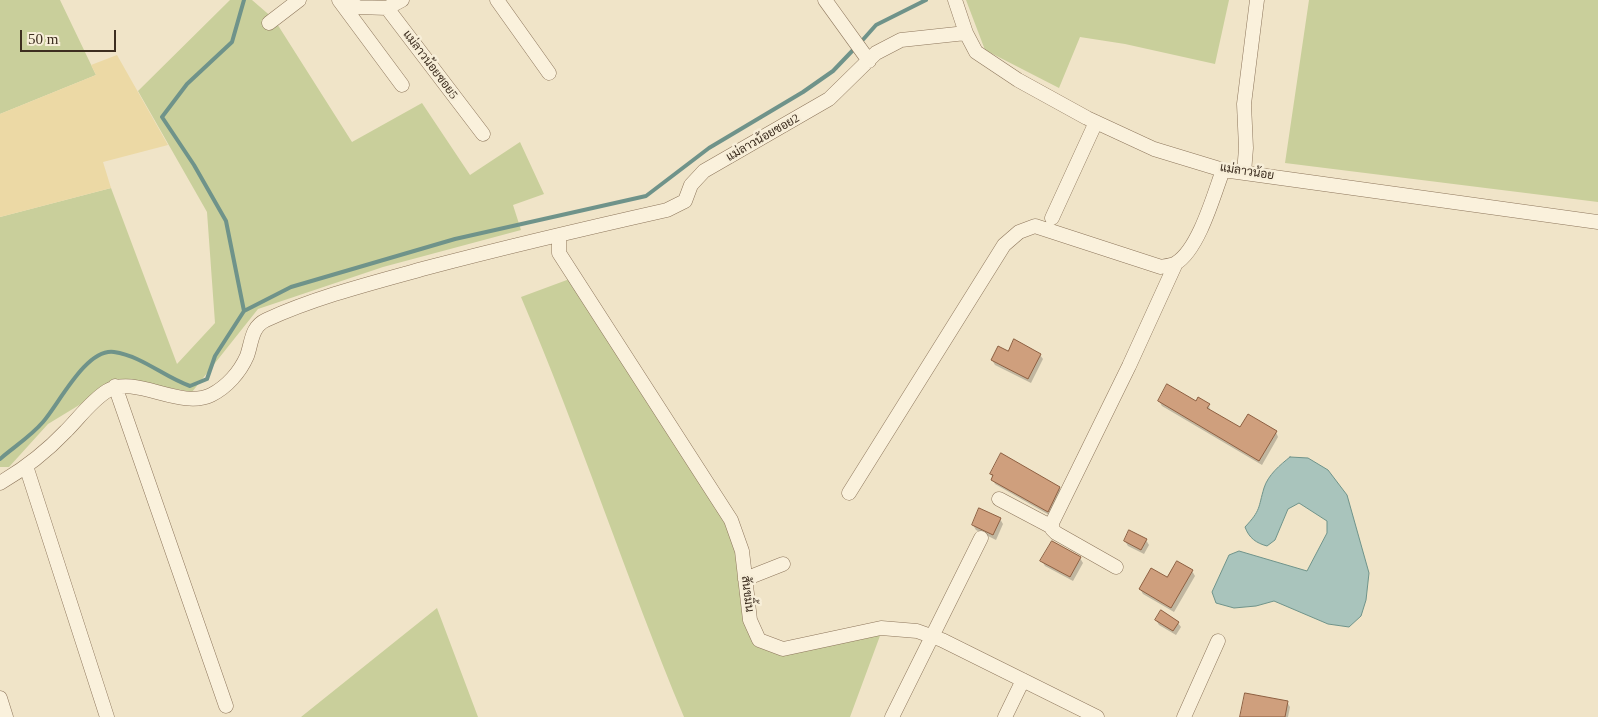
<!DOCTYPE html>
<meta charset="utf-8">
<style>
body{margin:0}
#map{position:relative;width:1598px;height:717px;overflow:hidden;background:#f0e4c8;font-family:"Times New Roman",serif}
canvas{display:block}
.scale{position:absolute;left:20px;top:30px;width:96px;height:22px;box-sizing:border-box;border:2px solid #3d2e20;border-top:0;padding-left:6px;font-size:15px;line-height:18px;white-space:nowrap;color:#3d2e20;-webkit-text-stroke:4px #f7eed8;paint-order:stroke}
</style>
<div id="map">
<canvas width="1598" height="717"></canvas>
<div class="scale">50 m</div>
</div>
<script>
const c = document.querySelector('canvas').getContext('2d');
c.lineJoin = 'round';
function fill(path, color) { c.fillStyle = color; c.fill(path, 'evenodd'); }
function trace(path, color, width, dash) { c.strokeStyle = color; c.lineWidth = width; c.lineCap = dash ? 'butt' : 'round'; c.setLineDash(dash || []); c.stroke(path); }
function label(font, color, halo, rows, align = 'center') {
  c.font = font + ' "Times New Roman",Sarabun,serif'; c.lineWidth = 5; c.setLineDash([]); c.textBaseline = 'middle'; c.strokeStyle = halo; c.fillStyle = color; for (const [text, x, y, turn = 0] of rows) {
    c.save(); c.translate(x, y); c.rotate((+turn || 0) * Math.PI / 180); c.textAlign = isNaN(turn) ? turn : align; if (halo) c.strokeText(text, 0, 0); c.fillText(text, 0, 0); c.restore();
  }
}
fill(new Path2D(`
 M 0,0 L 60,0 L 96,75 L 0,114 Z
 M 230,0 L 252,0 L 274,19 L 352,142 L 422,103 L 470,175 L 520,142 L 544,194 L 513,205 L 521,230 L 383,267 L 258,309 L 192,392 L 122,379 L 48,424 L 9,467 L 0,467 L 0,217 L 111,188 L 177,364 L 215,323 L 207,212 L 138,91 Z
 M 966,0 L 1229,0 L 1215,64 L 1125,44 L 1080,37 L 1059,88 L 985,50 Z
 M 1309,0 L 1598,0 L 1598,202 L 1285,163 Z
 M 575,277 L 731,520 L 759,640 L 783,649 L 884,625 L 850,717 L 684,717 C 626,578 580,435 521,297 Z
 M 437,608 L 478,717 L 301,717 Z`), '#c9cf9b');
fill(new Path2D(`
 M 117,55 L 168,145 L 103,162 L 111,188 L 0,217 L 0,114 L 96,75 L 91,65 Z`), '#ecd9a5');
const water = new Path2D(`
 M 1290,457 L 1308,458 L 1328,470 L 1347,495 L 1369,573 L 1366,600 L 1361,616 L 1349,627 L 1328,624 L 1274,601 L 1256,606 L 1234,608 L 1216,603 L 1212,592 L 1229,555 L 1239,551 L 1307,571 L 1327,533 L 1327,521 L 1299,503 L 1288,509 L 1275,540 L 1267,546 C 1256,543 1249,538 1245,527 C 1261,510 1258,508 1264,488 C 1268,475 1280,465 1290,457 Z`);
fill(water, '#a9c4bc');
trace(water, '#6f938a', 1);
fill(new Path2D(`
 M 1008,352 L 1040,355 L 1043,359 L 1031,383 L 995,365 L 992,360 Z
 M 1159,401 L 1209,404 L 1210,411 L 1241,429 L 1276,432 L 1278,437 L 1262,465 L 1162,406 Z
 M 991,474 L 1059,488 L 1062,492 L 1051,516 L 995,484 Z
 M 1000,519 L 1003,524 L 996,540 L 976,530 L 973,525 Z
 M 1146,540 L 1149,545 L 1144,554 L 1128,546 L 1125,541 Z
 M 1080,558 L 1083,563 L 1073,581 L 1045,566 L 1042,561 Z
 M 1192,571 L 1195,576 L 1174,612 L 1143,594 L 1140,589 Z
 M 1156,620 L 1178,623 L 1181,627 L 1176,635 L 1159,625 Z
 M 1287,702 L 1290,707 L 1288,717 L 1242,717 Z`), '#0003');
trace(new Path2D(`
 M 244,0 L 232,42 L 187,84 L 162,117 L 194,165 L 226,221 L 244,311
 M 860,43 L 876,25 L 926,0
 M 0,459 C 14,447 31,436 43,422 C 59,404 86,348 114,352 C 142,356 164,377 190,386 L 207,379 L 215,356 L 244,311 L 291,287 L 455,239 L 646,196 L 709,148 L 803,92 L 833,71 L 855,48`), '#6f938a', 4);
const building = new Path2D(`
 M 1014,339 L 1041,354 L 1028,379 L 991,360 L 998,346 L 1008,351 Z
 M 1167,384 L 1196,401 L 1198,397 L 1210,404 L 1207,408 L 1240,427 L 1248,414 L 1277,431 L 1259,461 L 1158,401 Z
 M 1001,453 L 1060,487 L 1048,512 L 991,480 L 993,475 L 990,474 Z
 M 979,508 L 1001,518 L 993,535 L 972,525 Z
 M 1129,530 L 1147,539 L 1141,550 L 1124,541 Z
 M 1052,541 L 1081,557 L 1070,577 L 1040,561 Z
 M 1177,561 L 1193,570 L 1171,608 L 1139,589 L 1151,568 L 1167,577 Z
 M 1161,610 L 1179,622 L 1173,631 L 1155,620 Z
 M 1245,693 L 1288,701 L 1285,717 L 1240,717 Z`);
fill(building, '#cf9f7d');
trace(building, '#8d5f41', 1);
const street = new Path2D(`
 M 339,0 L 402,85
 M 341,0 L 358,7 L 387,8
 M 402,0 L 387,8 L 483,134
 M 497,0 L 549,73
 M 825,0 L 869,61
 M 955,0 L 966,33 L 976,52 L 1018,80 L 1087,118 L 1154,149 L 1223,170 L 1598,222
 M 269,23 L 299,0
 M 1244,173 L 1246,148 L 1244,104 L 1257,0
 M 1052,218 L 1096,122
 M 559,236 L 559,253 L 731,520 L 742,551 L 750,620 L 759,640 L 783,649 L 881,628 L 917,631 L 942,640 L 1097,717
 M 115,386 L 226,706
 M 26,466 L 107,717
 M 0,483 C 24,469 47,451 66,431 C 79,418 91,401 107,391 C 135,374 180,410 211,395 C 227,387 240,372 247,356 C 252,342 251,327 266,320 C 316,297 372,283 426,268 C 506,247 587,228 667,210 L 685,201 L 691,185 L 704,171 L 829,99 L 876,53 L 901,40 L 966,33
 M 849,493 L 1004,245 L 1019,232 L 1035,226 L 1161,267 C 1166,266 1173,265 1176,263 C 1199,249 1214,194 1223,170
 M 999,499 L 1052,527
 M 1116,567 L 1056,533 L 1052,529 L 1052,523 L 1129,366 L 1176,263
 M 745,579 L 783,564
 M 0,698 L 6,717
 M 892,717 L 981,538
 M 1005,717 L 1023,680
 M 1184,717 L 1218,641`);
trace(street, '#8d765c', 15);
trace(street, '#faf1dc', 14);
label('12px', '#3d2e20', '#f7eed8', [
 ["แม่ลาวน้อยซอย5",430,65,53],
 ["แม่ลาวน้อยซอย2",763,138,-30],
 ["แม่ลาวน้อย",1247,172,9],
 ["สันขมิ้น",747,594,83]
]);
</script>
